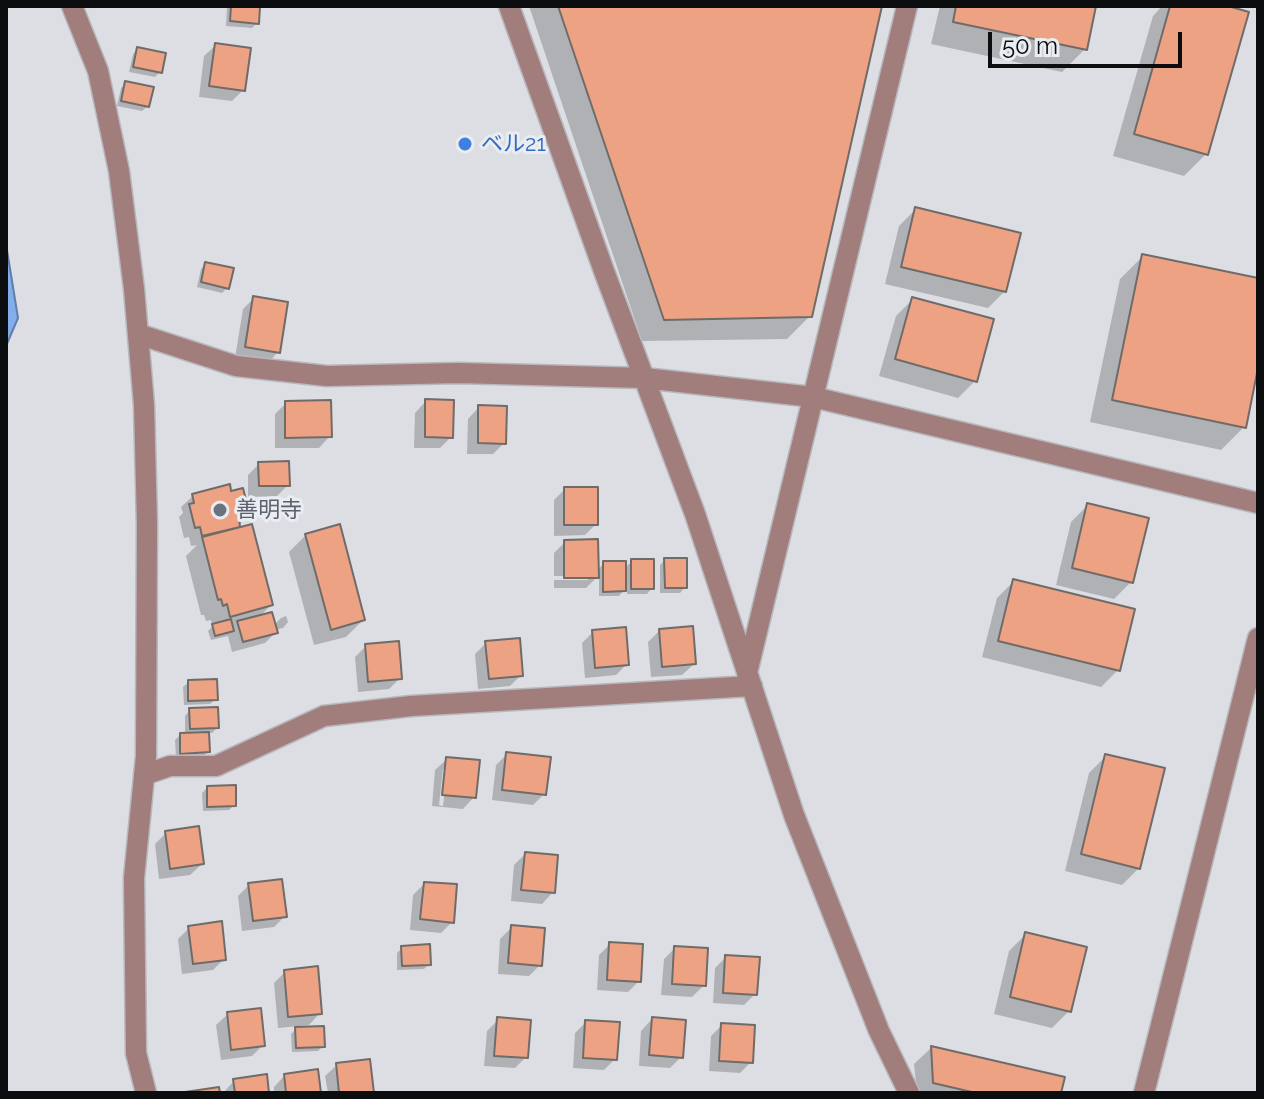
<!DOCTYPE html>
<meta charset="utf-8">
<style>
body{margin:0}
#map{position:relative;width:1264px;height:1099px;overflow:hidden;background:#dcdee3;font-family:Raleway,sans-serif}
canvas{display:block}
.frame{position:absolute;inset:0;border:8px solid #0c0d0e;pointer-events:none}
.scale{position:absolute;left:988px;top:32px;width:194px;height:36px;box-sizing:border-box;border:4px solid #0c0d0e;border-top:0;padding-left:10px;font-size:24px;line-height:28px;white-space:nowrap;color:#0c0d0e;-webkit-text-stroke:6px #e9ecf0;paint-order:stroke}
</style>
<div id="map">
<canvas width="1264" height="1099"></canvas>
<div class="frame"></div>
<div class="scale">50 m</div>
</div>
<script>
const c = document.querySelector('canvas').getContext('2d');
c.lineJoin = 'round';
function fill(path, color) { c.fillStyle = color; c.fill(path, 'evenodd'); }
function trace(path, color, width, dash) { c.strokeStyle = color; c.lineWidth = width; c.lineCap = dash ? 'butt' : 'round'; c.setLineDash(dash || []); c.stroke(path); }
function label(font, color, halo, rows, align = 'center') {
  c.font = font + ' Raleway,"Noto Sans JP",sans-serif'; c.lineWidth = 6; c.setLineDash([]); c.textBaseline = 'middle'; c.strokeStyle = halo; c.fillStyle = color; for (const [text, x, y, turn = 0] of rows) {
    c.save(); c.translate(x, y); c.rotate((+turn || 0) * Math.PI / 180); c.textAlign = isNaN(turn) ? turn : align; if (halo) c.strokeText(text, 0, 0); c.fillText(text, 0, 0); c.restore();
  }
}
const water = new Path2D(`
 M 6,244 L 18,318 L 6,346 Z`);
fill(water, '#84aeeb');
trace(water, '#607ea9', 2);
fill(new Path2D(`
 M 229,6 L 258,6 L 257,23 L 252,28 L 226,26 L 227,8 Z
 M 529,6 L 880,6 L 810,316 L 787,339 L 642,341 Z
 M 940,6 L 1094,6 L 1085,49 L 1062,72 L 931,44 Z
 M 1162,6 L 1221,6 L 1206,154 L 1184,176 L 1113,156 L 1153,16 Z
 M 216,45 L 243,90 L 232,101 L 199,97 L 204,56 Z
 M 138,49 L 160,72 L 155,77 L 129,72 L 133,54 Z
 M 126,83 L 148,106 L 142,111 L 117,106 L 121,88 Z
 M 916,209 L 1005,291 L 988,308 L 885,284 L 899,226 Z
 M 1143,256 L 1258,280 L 1258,358 L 1244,427 L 1221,450 L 1090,422 L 1120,279 Z
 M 206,264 L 227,288 L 222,293 L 197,287 L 201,269 Z
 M 254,298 L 278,352 L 267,364 L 235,358 L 243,309 Z
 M 913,299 L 975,381 L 958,398 L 879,376 L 896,316 Z
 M 426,401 L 451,437 L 440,448 L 414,448 L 415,413 Z
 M 286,403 L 330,436 L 319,448 L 275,448 L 275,414 Z
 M 479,407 L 504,443 L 493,454 L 467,454 L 468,419 Z
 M 259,464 L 288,485 L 277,496 L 248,497 L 248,475 Z
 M 565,489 L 596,524 L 585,535 L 554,536 L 554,500 Z
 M 230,494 L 248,516 L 233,531 L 271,605 L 259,617 L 274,625 L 281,618 L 286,616 L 288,622 L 283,628 L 275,630 L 276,632 L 265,643 L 232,652 L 228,636 L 211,640 L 208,631 L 212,627 L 211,620 L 206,621 L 204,615 L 201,615 L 186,556 L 197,545 L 191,546 L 189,537 L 184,538 L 179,517 L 183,513 L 181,507 L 193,496 Z
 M 1088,505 L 1131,582 L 1114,599 L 1056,585 L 1071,522 Z
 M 306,535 L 363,620 L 346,637 L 314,645 L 289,552 Z
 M 565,542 L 597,571 L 604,563 L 624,569 L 632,561 L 652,588 L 647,594 L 627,594 L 627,587 L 619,596 L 599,596 L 599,575 L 586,588 L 554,588 L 554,553 ZM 554,576 L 588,576 L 588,580 L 554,580 Z
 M 665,560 L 685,587 L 680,593 L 660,593 L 660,565 Z
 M 1014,581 L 1118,670 L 1101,687 L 982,657 L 997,598 Z
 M 659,631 L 694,664 L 682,675 L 651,677 L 648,642 Z
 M 593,632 L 627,664 L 616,675 L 585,678 L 582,643 Z
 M 486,643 L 521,675 L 510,686 L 478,689 L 475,654 Z
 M 366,646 L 400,678 L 389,689 L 358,692 L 355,657 Z
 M 189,682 L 216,699 L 210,704 L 184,705 L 183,687 Z
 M 190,710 L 217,728 L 212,733 L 207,733 L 208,752 L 202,757 L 176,758 L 175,740 L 180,735 L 185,735 L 185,716 Z
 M 507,754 L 544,794 L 533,805 L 492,800 L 496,765 Z
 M 1106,756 L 1139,868 L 1122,885 L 1065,871 L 1089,773 Z
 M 447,759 L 474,797 L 463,809 L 432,806 L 435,770 ZM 443,769 L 447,769 L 443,806 L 439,805 Z
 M 207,788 L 234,805 L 229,810 L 203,811 L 202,793 Z
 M 166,833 L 202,864 L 190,875 L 159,879 L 155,844 Z
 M 525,854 L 553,892 L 542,904 L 511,901 L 514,865 Z
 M 424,884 L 452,922 L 441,933 L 410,930 L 413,895 Z
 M 249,885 L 285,916 L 274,927 L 242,931 L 238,896 Z
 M 512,927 L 540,965 L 529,976 L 498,974 L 500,939 Z
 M 189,928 L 224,959 L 213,970 L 182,974 L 178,939 Z
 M 1026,934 L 1069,1011 L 1052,1028 L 994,1014 L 1009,951 Z
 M 610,944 L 639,981 L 628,992 L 597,990 L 599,955 Z
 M 402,948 L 429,964 L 424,969 L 397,970 L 397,953 Z
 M 675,948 L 704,985 L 692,997 L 661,995 L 664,959 Z
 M 726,957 L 755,994 L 744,1005 L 713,1003 L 715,968 Z
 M 285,972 L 320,1013 L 309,1025 L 278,1028 L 274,983 Z
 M 228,1014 L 263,1045 L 252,1056 L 221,1060 L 216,1025 Z
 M 652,1019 L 681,1057 L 670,1068 L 639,1066 L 641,1031 Z
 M 498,1020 L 526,1057 L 515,1068 L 484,1066 L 487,1031 Z
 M 586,1022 L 615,1059 L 604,1070 L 573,1068 L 575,1033 Z
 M 722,1025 L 751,1062 L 740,1073 L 709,1071 L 711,1036 Z
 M 296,1029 L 323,1046 L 318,1051 L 292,1052 L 291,1034 Z
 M 931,1048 L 1059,1093 L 917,1093 L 914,1064 Z
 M 337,1065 L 372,1093 L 328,1093 L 325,1076 Z
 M 285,1075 L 318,1093 L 274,1093 L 274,1087 Z
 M 234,1081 L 267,1093 L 223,1093 Z`), '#0003');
const building = new Path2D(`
 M 231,6 L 260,6 L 259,24 L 230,21 Z
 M 558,6 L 882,6 L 812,317 L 664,320 Z
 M 956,6 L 1096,6 L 1087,50 L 953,22 Z
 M 1170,6 L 1228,6 L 1249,12 L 1208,155 L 1134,134 Z
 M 215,43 L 251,48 L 245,91 L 209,86 Z
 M 137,47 L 166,53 L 162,73 L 133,67 Z
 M 125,81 L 154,87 L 149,107 L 121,101 Z
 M 915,207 L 1021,233 L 1006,292 L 901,267 Z
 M 1142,254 L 1258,278 L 1258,368 L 1246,428 L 1112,400 Z
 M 205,262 L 234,268 L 229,289 L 201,282 Z
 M 253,296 L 288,302 L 280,353 L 245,347 Z
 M 912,297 L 994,319 L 977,382 L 895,359 Z
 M 425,399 L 454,400 L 453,438 L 425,437 Z
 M 331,400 L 332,437 L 285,438 L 285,401 Z
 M 478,405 L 507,406 L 506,444 L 478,443 Z
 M 289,461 L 290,486 L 259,486 L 258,462 Z
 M 230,484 L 231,491 L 243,488 L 250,516 L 239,519 L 240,527 L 202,536 L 200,527 L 195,528 L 189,504 L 194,503 L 192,494 Z
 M 564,487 L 598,487 L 598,525 L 564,525 Z
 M 1087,503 L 1149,518 L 1133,583 L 1072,568 Z
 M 252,524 L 273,605 L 230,617 L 227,604 L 223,606 L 221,599 L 218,600 L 202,537 Z
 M 340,524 L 365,620 L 331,630 L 305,534 Z
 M 598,539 L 599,578 L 564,578 L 564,540 Z
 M 664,558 L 687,558 L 687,588 L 665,588 Z
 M 631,559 L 654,559 L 654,589 L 631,589 Z
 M 603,561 L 626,561 L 626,591 L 603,592 Z
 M 1013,579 L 1135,609 L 1120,671 L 998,641 Z
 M 272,612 L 278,633 L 243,642 L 237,621 Z
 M 231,619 L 234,631 L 215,636 L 212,624 Z
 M 693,626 L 696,664 L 662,667 L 659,629 Z
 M 626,627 L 629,665 L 595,668 L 592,630 Z
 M 520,638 L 523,676 L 489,679 L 485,641 Z
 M 399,641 L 402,679 L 368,682 L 365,644 Z
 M 217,679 L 218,700 L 188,701 L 188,680 Z
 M 218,707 L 219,728 L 190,729 L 189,708 Z
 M 209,732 L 210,752 L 180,754 L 180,733 Z
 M 506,752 L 551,757 L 546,795 L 502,790 Z
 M 1105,754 L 1165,768 L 1140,869 L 1081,854 Z
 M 446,757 L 480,760 L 476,798 L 442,795 Z
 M 236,785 L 236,806 L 207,807 L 207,786 Z
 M 199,826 L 204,864 L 170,869 L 165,831 Z
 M 525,852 L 558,855 L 555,893 L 521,890 Z
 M 282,879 L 287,917 L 253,921 L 248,883 Z
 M 424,882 L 457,884 L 454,923 L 420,919 Z
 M 222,921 L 226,960 L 193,964 L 188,926 Z
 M 511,925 L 545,928 L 542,966 L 508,963 Z
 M 1025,932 L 1087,947 L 1071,1012 L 1010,997 Z
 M 609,942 L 643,944 L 641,982 L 607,980 Z
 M 430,944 L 431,965 L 402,966 L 401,946 Z
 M 674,946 L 708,948 L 706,986 L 672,984 Z
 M 725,955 L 760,957 L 757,995 L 723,993 Z
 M 318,966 L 322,1014 L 288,1017 L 284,970 Z
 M 261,1008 L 265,1046 L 231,1050 L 227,1012 Z
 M 497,1017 L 531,1020 L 528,1058 L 494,1056 Z
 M 652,1017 L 686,1020 L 683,1058 L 649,1055 Z
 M 585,1020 L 620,1022 L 617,1060 L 583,1058 Z
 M 721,1023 L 755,1025 L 753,1063 L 719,1061 Z
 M 324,1026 L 325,1047 L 296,1048 L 295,1027 Z
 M 931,1046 L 1065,1077 L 1061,1093 L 976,1093 L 933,1083 Z
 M 370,1059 L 374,1093 L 339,1093 L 336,1063 Z
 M 318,1069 L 321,1093 L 286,1093 L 284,1074 Z
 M 267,1074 L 269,1093 L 235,1093 L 233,1079 Z
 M 219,1087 L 220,1093 L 186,1093 L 185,1092 Z`);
fill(building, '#eea284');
trace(building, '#6f6b69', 2);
const minor = new Path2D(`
 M 72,6 L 98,71 L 119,171 L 134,289 L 144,405 L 147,524 L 146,756 L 134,878 L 136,1053 L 146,1093
 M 509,6 L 604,271 L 695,514 L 794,815 L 879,1031 L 909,1093
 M 138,334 L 236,366 L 327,376 L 458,373 L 644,378 L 813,397 L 1258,503
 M 747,673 L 907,6
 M 144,775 L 170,766 L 216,766 L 324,716 L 411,706 L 752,686
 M 1144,1093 L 1258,638`);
trace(minor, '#b7b8bd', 23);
trace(minor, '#a17d7c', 20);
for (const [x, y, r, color] of [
 [465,144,8,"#3f7fe0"],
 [220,510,8,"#6b7280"]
]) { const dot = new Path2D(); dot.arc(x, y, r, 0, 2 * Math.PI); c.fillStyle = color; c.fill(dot); trace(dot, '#e9ecf0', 3); }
label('22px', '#366cbe', '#e9ecf0', [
 ["ベル21",481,144]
], 'left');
label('22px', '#5b616d', '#e9ecf0', [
 ["善明寺",236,510]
], 'left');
</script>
